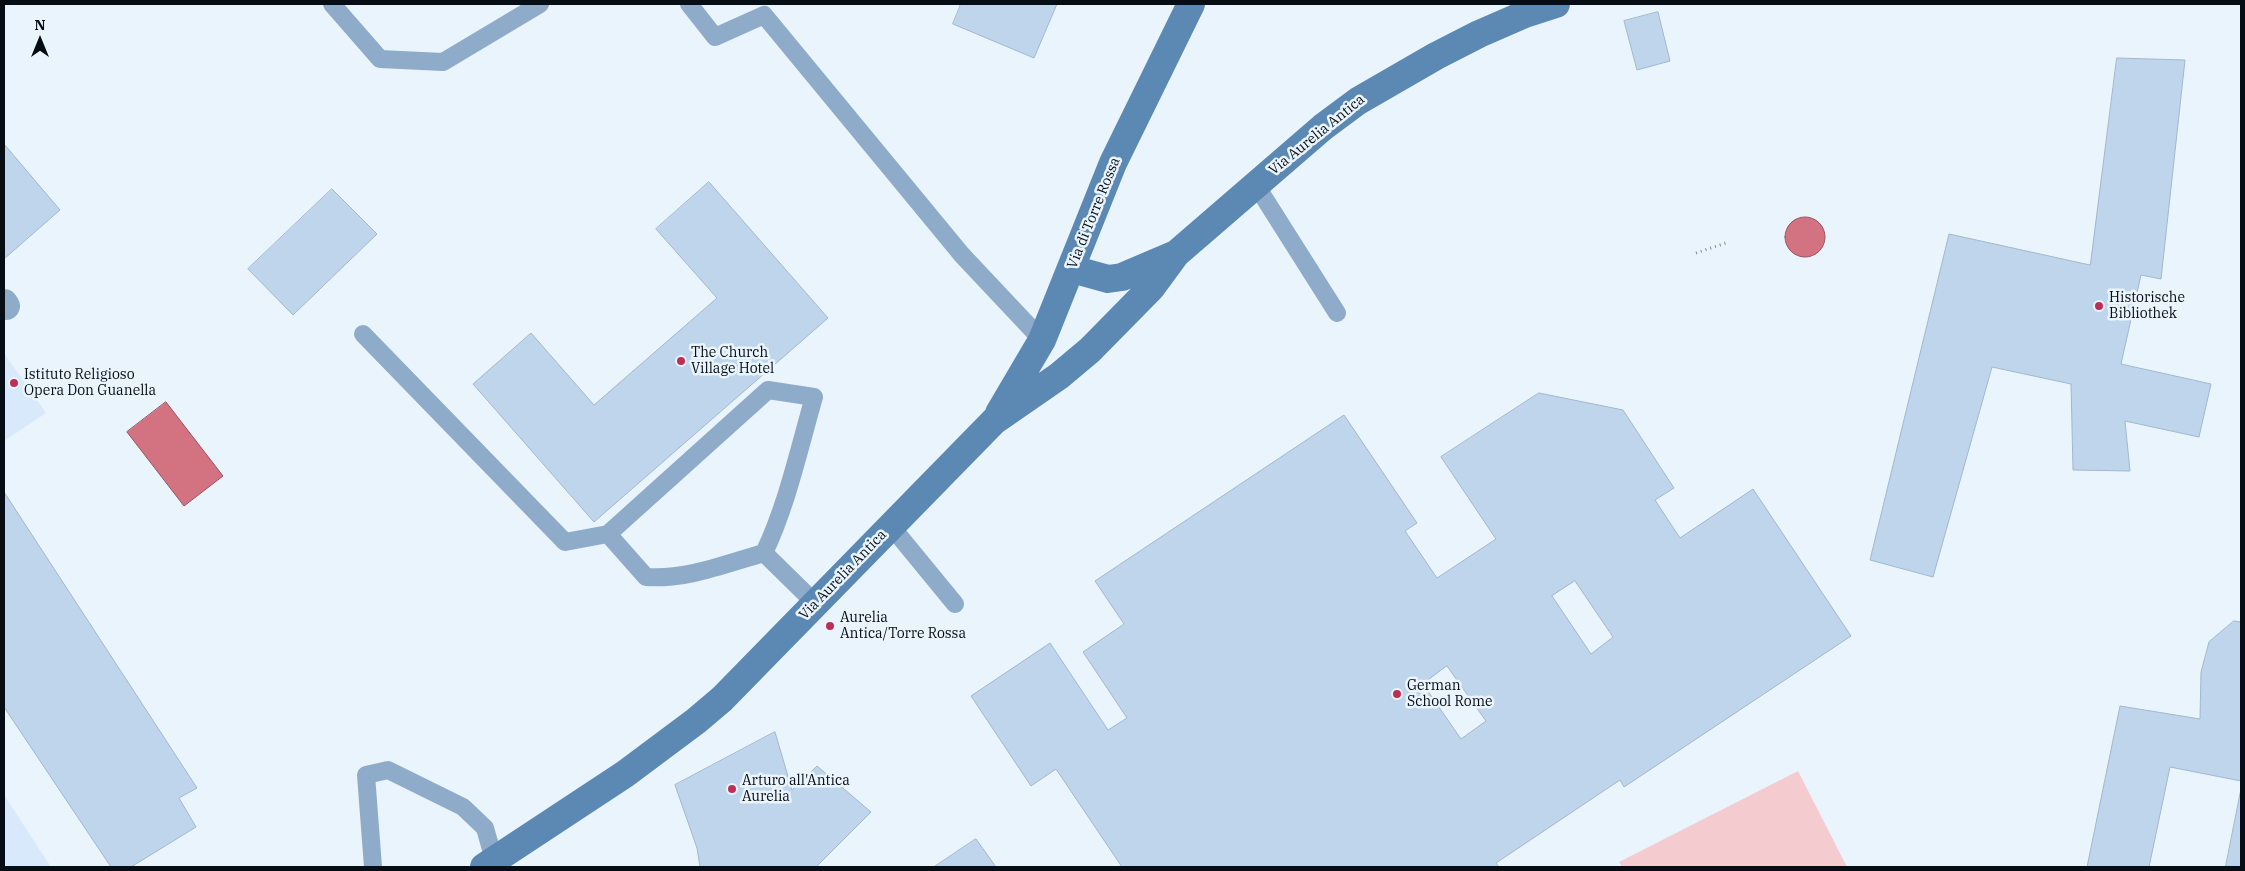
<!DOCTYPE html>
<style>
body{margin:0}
#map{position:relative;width:2245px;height:871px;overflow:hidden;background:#eaf4fd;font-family:"IBM Plex Serif",serif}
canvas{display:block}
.frame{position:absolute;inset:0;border:5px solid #060d14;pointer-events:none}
.north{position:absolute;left:15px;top:15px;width:50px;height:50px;-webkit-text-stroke:4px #eaf4fd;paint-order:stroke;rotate:0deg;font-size:14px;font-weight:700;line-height:20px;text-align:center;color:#060d14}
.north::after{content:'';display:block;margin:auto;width:18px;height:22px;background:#060d14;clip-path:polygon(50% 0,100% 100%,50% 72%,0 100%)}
</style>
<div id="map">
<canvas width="2245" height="871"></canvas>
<div class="frame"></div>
<div class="north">N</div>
</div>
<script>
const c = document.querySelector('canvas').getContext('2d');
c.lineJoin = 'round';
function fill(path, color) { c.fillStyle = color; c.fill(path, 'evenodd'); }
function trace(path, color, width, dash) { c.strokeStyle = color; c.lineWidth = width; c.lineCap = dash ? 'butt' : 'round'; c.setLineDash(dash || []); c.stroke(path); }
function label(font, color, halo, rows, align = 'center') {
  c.font = font + ' "IBM Plex Serif",serif'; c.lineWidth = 5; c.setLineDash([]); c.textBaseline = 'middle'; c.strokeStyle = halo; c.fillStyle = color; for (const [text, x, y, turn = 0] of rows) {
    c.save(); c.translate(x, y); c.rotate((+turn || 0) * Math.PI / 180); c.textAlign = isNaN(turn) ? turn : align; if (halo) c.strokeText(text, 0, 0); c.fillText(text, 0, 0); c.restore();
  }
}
fill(new Path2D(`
 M 4,353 L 46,413 L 4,441 Z
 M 4,795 L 51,867 L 4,867 Z`), '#d8e9fb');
fill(new Path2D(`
 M 1798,771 L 1847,867 L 1622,867 L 1619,862 Z`), '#f4ccd0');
const water = new Path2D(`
 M1785 237a20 20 0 1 1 40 0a20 20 0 1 1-40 0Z
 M 166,402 L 223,476 L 184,506 L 127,432 Z`);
fill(water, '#d37382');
trace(water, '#965461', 1);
const building = new Path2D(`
 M 961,4 L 1057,4 L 1034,58 L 953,24 Z
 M 1658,12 L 1670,61 L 1637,70 L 1624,21 Z
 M 2117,58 L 2185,60 L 2161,279 L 2141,275 L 2121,364 L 2211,384 L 2199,437 L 2125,421 L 2130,471 L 2073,470 L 2071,384 L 1992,367 L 1933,577 L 1870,560 L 1949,234 L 2090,265 Z
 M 4,144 L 60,210 L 4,259 Z
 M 709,182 L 828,318 L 594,522 L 473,384 L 531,333 L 594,405 L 717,298 L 656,229 Z
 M 332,189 L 377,234 L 293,315 L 248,269 Z
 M 1539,393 L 1623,410 L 1674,488 L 1655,500 L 1680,538 L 1753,489 L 1851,636 L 1624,787 L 1620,780 L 1496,863 L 1499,867 L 1122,867 L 1056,769 L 1031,786 L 971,696 L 1050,643 L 1108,730 L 1127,718 L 1083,652 L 1124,624 L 1095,581 L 1344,415 L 1417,523 L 1405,531 L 1437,578 L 1496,539 L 1441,457 ZM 1575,581 L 1613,637 L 1591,654 L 1552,596 ZM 1447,666 L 1486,721 L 1461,739 L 1423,684 Z
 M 4,492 L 197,788 L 179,798 L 196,827 L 131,867 L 111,867 L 4,707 Z
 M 2234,621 L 2241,622 L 2241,781 L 2170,767 L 2149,867 L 2087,867 L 2120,706 L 2200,719 L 2201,672 L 2209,642 Z
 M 775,732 L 792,790 L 817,766 L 871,812 L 816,867 L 700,867 L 697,848 L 675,785 Z
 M 2241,789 L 2241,867 L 2237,867 L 2226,866 Z
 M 976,839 L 996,867 L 934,867 Z`);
fill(building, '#bed5ec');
trace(building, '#a0b7ce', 1);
trace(new Path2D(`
 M 1696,253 L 1726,243`), '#838c94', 3, [1, 4]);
trace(new Path2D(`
 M 332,4 L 380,59 L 443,62 L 540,4
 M 689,4 L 715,37 L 764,15 L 962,255 L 1042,340
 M 1256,185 L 1337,313
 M 363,334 L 565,542 L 608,534
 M 891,526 L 955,604
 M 764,553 C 787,505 799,449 814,397 L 768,390 L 608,534 L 646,577 C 686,580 725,564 764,553 L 816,604
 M 373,867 L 366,775 L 388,770 L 463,807 L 485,828 L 496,867`), '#8eacca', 18);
trace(new Path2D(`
 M 4,303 L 6,306`), '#8eacca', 28);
trace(new Path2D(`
 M 1072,269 L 1108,279 L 1122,277 L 1176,254
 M 999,413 L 1042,340 L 1113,163 L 1191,4
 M 484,867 L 625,774 L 696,721 L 722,699 L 994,421 L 1059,376 L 1090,350 L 1151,288 L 1176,254 L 1323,127 L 1358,101 L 1436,56 L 1479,34 L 1525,14 L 1556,4`), '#5c89b4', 28);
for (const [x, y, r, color] of [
 [2099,306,5,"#bf2f54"],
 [681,361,5,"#bf2f54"],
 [14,383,5,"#bf2f54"],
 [830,626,5,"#bf2f54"],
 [1397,694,5,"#bf2f54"],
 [732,789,5,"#bf2f54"]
]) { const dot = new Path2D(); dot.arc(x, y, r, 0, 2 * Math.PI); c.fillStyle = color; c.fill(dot); trace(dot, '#eaf4fd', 2); }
label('14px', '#060d14', '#eaf4fd', [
 ["Via Aurelia Antica",1317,135,-39],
 ["Via di Torre Rossa",1094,213,-68],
 ["Via Aurelia Antica",843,575,-46]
]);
label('14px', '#060d14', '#eaf4fd', [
 ["Historische",2109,298],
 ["Bibliothek",2109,314],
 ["The Church",691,353],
 ["Village Hotel",691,369],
 ["Istituto Religioso",24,375],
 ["Opera Don Guanella",24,391],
 ["Aurelia",840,618],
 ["Antica/Torre Rossa",840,634],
 ["German",1407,686],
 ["School Rome",1407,702],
 ["Arturo all'Antica",742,781],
 ["Aurelia",742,797]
], 'left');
</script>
